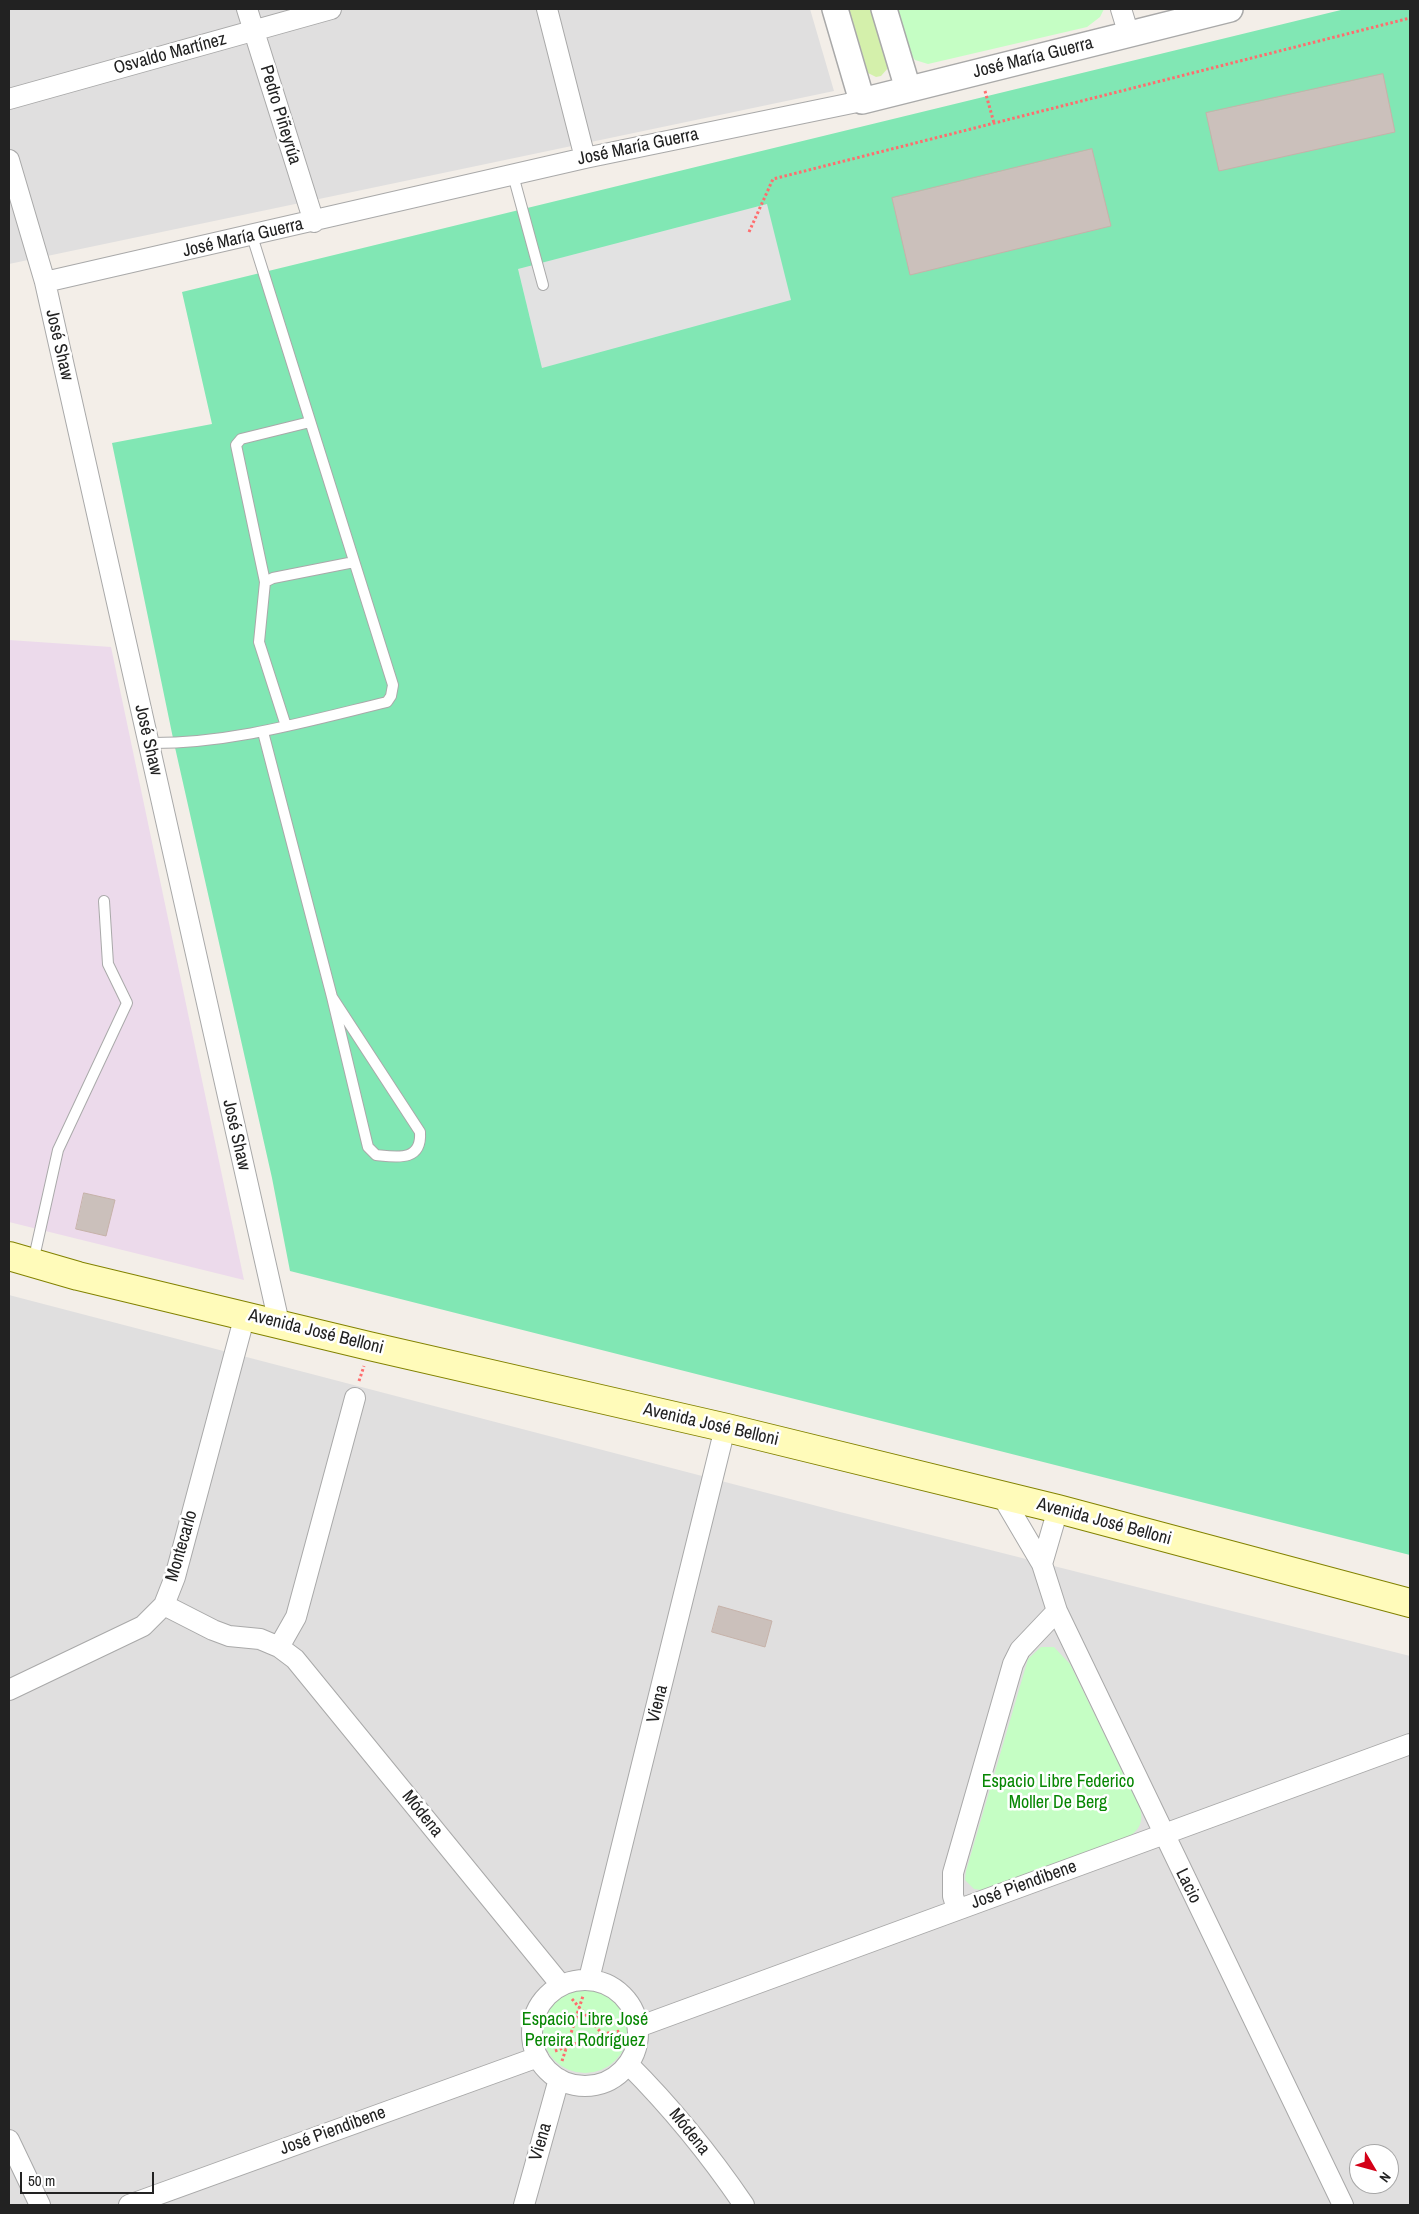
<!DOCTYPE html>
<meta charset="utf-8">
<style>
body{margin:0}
#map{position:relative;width:1419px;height:2214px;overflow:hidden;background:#f3eee8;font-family:"Archivo Narrow",sans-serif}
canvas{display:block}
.frame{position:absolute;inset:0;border:10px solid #222;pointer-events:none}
.north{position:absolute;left:1349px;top:2144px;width:50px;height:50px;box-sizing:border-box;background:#fff;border:1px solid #a7a7a7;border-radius:50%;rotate:127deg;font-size:14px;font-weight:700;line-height:20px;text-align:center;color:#222}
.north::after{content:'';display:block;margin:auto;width:18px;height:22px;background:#d40017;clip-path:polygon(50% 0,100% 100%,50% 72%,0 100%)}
.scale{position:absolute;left:20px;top:2172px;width:134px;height:22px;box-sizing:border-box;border:2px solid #222;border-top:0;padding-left:6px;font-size:15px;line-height:18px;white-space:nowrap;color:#222;-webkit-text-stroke:4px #fff;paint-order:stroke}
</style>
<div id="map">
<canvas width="1419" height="2214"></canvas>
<div class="frame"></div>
<div class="north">N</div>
<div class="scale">50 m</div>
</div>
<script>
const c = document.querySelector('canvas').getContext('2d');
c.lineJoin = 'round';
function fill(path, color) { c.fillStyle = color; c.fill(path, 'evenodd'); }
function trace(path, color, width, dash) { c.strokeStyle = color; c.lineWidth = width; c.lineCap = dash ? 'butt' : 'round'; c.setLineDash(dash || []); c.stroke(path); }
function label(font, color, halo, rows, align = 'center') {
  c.font = font + ' "Archivo Narrow",sans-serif'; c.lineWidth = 5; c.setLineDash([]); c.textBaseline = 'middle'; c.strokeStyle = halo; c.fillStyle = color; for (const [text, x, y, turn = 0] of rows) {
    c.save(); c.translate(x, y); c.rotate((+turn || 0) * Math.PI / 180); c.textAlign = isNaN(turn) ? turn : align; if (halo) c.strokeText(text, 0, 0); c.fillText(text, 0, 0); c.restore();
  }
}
fill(new Path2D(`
 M 9,9 L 810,9 L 834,91 L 9,264 Z
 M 9,1295 L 840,1512 L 1410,1656 L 1410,2205 L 9,2205 ZM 1359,2154 L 1389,2154 L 1389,2184 L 1359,2184 Z`), '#e0dfdf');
fill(new Path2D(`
 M 9,640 L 111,647 L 244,1280 L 9,1222 Z`), '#ecdaeb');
fill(new Path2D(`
 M 849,9 L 871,9 L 888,68 L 881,76 L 876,77 L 868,73 Z`), '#d4f0ab');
fill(new Path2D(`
 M 895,9 L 1104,9 L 1100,17 L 1087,27 L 928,64 L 915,60 L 908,51 Z
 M 1041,1647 L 1054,1647 L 1070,1664 L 1140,1808 C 1144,1822 1139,1831 1127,1838 L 981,1890 L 974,1889 L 965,1880 L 966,1871 L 1028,1659 Z
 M542 2030a43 43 0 1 1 86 0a43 43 0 1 1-86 0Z`), '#c5fec4');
fill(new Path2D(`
 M 1345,9 L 1410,9 L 1410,1555 L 290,1271 L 272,1178 L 174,743 L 112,443 L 212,424 L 182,292 Z`), '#81e7b4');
fill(new Path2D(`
 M 767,204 L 791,300 L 542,368 L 518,269 Z`), '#e2e2e2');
const building = new Path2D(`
 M 1383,74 L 1395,132 L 1219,171 L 1206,113 Z
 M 1092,149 L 1111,226 L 910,275 L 892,198 Z
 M 84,1193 L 115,1200 L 106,1236 L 76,1229 Z
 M 719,1606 L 772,1621 L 765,1647 L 712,1632 Z`);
fill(building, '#cbc0bb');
trace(building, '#c6b2a9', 1);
const service = new Path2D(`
 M 513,175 L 543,285
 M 265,582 L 236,445 L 241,439 L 310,422
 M 286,726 L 259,642 L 265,582 L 273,578 L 354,562
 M 263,732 L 332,997 L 368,1147 L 376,1155 C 397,1157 422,1162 420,1132 L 332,997
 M 148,743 C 230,744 308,721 387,702 L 391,696 L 393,685 L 252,236
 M 33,1262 L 58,1150 L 127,1003 L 108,964 L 104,901`);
const minor = new Path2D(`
 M 247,9 L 314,222
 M 547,9 L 585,158
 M 1121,9 L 1129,35
 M 9,99 L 331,9
 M 9,160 L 45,282 L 279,1323
 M 45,282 L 585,158 L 862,101
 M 1002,1496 L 1042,1564 L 1057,1611 L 1343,2205
 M 1042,1564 L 1058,1509
 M 164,1605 L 213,1630 L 229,1636 L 260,1639 L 279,1647 L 295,1659 L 561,1985
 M 279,1647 L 296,1617 L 355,1398
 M 9,1690 L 143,1626 L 164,1605 L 175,1577 L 245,1315
 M 957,1909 L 953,1896 L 953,1873 L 1013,1664 L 1020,1650 L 1057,1611
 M 589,1979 L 725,1428
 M532 2033a53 53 0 1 1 106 0a53 53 0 1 1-106 0Z
 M 638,2027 L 1410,1744
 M 628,2064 C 671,2107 710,2155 744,2205
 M 9,2140 L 40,2205
 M 129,2205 L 538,2057
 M 524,2205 L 559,2079`);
const tertiary = new Path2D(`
 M 835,9 L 862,101 L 1230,9
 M 884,9 L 908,89`);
const secondary = new Path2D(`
 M 9,1256 L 78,1276 L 369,1346 L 727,1428 L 1058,1509 L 1410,1603`);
trace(service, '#a9a9a9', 12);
trace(minor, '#a9a9a9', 22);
trace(tertiary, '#a9a9a9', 28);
trace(secondary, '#828200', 30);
trace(new Path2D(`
 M 985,91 L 994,123
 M 749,232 L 773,179 L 1410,18
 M 359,1381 L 364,1366
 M 572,1999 L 617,2051
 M 555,2051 L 602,2034 L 620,2031
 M 562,2061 L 583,1996`), '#ff6d6e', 3, [2.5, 2.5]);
trace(service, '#fff', 10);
trace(minor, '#fff', 20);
trace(tertiary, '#fff', 25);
trace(secondary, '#fffbba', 28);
label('18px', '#222', '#fff', [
 ["Osvaldo Martínez",170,54,-15],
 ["José María Guerra",1033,58,-14],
 ["Pedro Piñeyrúa",280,115,73],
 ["José María Guerra",638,147,-12],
 ["José María Guerra",243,238,-13],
 ["José Shaw",59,345,77],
 ["José Shaw",148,740,77],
 ["José Shaw",236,1135,77],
 ["Avenida José Belloni",316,1332,14],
 ["Avenida José Belloni",711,1425,13],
 ["Avenida José Belloni",1104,1522,15],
 ["Montecarlo",182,1546,-74],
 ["Viena",658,1704,-76],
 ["Módena",422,1814,51],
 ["José Piendibene",1024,1885,-20],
 ["Lacio",1188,1886,64],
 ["José Piendibene",333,2131,-20],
 ["Módena",689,2132,51],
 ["Viena",541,2142,-74]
]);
label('18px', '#078703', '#fff', [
 ["Espacio Libre Federico",1058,1782],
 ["Moller De Berg",1058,1803],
 ["Espacio Libre José",585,2020],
 ["Pereira Rodríguez",585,2041]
]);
</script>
